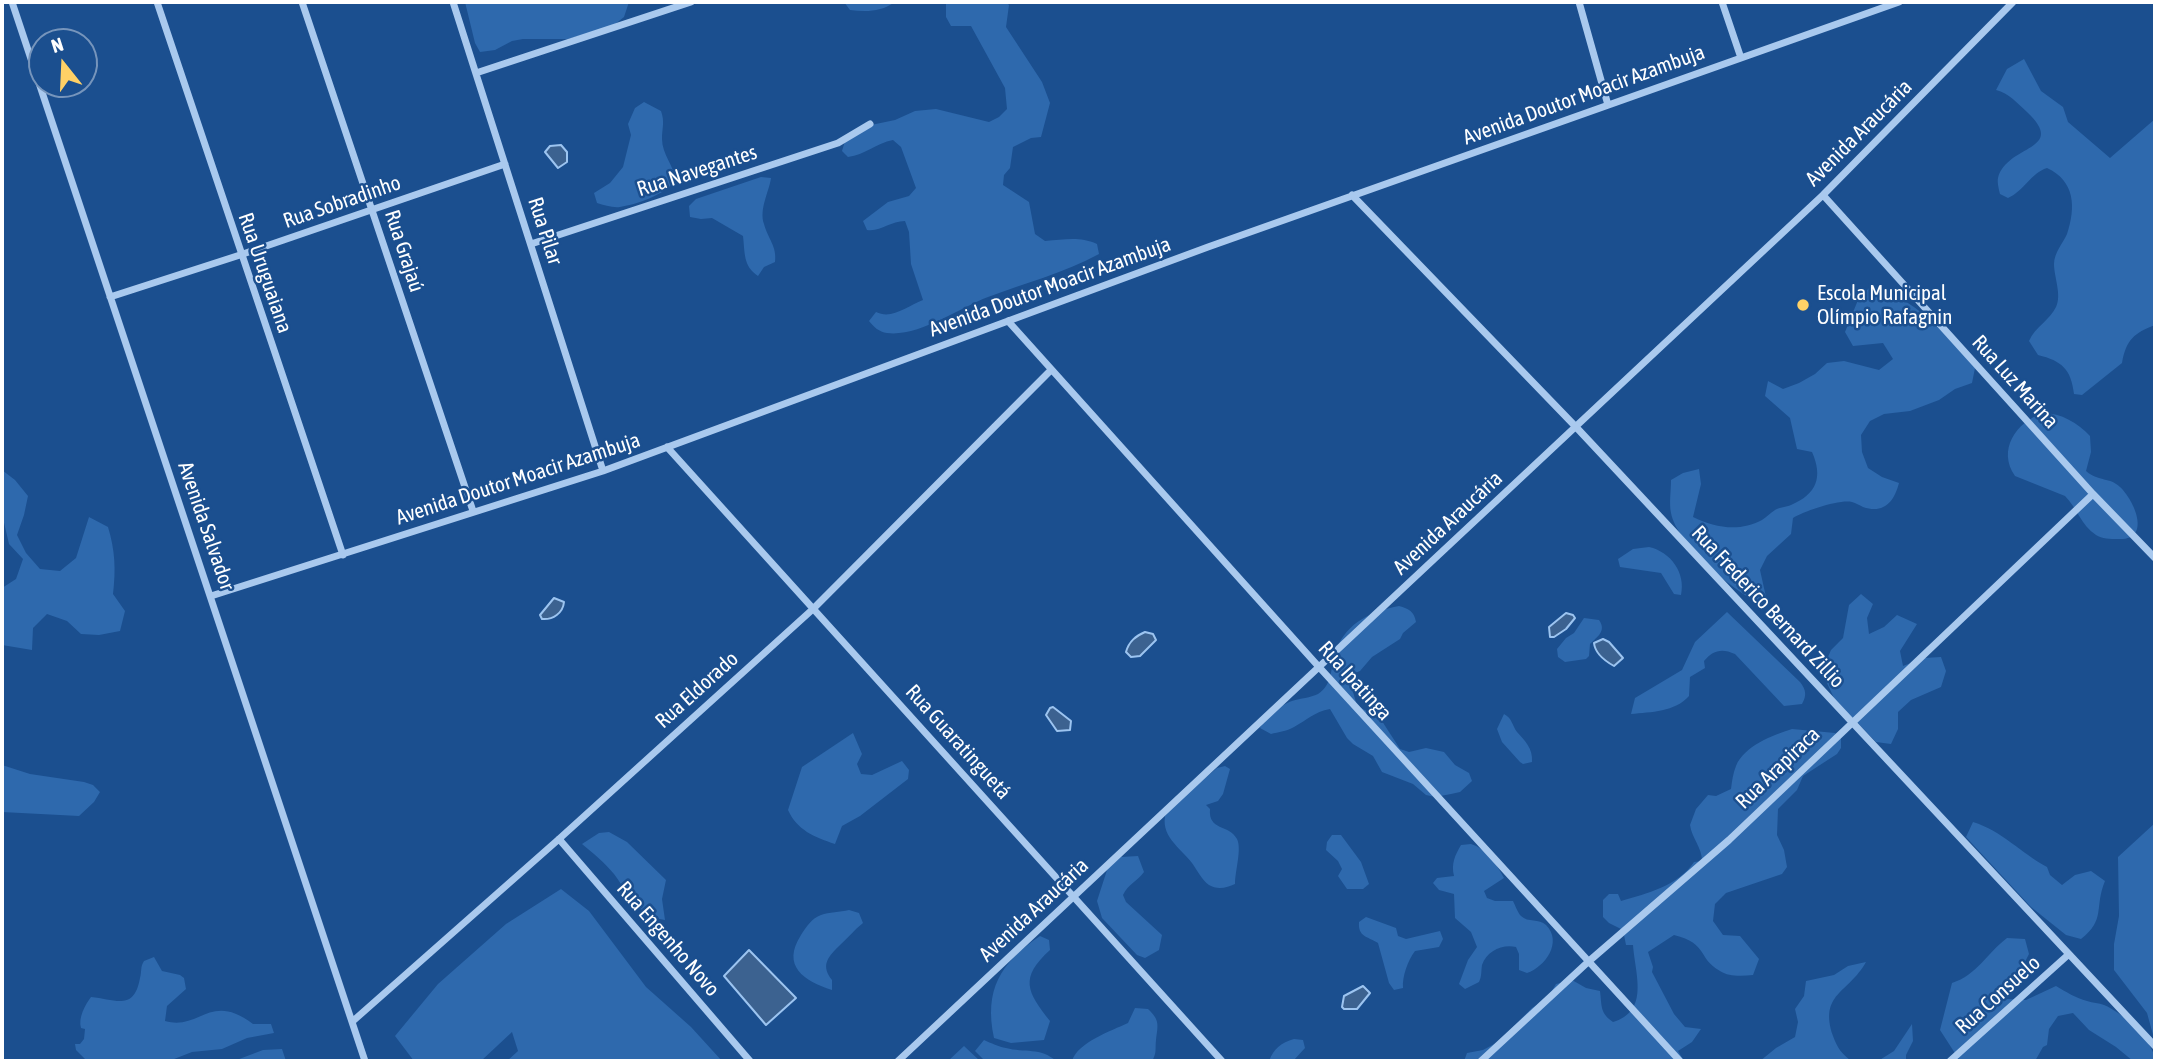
<!DOCTYPE html>
<meta charset="utf-8">
<style>
body{margin:0}
#map{position:relative;width:2157px;height:1063px;overflow:hidden;background:#1b4f8f;font-family:"Asap Condensed",sans-serif}
canvas{display:block}
.frame{position:absolute;inset:0;border:4px solid #fff;pointer-events:none}
.north{position:absolute;left:28px;top:28px;width:70px;height:70px;box-sizing:border-box;background:#1b4f8f;border:2px solid #7695bc;border-radius:50%;rotate:342deg;font-size:19px;font-weight:700;line-height:28px;text-align:center;color:#fff}
.north::after{content:'';display:block;margin:auto;width:24px;height:32px;background:#ffd166;clip-path:polygon(50% 0,100% 100%,50% 72%,0 100%)}
</style>
<div id="map">
<canvas width="2157" height="1063"></canvas>
<div class="frame"></div>
<div class="north">N</div>
</div>
<script>
const c = document.querySelector('canvas').getContext('2d');
c.lineJoin = 'round';
function fill(path, color) { c.fillStyle = color; c.fill(path, 'evenodd'); }
function trace(path, color, width, dash) { c.strokeStyle = color; c.lineWidth = width; c.lineCap = dash ? 'butt' : 'round'; c.setLineDash(dash || []); c.stroke(path); }
function label(font, color, halo, rows, align = 'center') {
  c.font = font + ' "Asap Condensed",sans-serif'; c.lineWidth = 5; c.setLineDash([]); c.textBaseline = 'middle'; c.strokeStyle = halo; c.fillStyle = color; for (const [text, x, y, turn = 0] of rows) {
    c.save(); c.translate(x, y); c.rotate((+turn || 0) * Math.PI / 180); c.textAlign = isNaN(turn) ? turn : align; if (halo) c.strokeText(text, 0, 0); c.fillText(text, 0, 0); c.restore();
  }
}
fill(new Path2D(`
 M 465,2 L 629,2 L 624,17 L 614,25 L 568,39 L 523,39 L 512,41 L 495,50 L 480,52 L 475,43 Z
 M 844,2 L 895,2 C 881,12 866,12 850,10 Z
 M 946,2 L 1006,2 L 1009,5 L 1006,27 L 1042,82 L 1050,103 L 1041,137 L 1031,138 L 1013,147 L 1010,168 L 1004,175 L 1003,185 L 1029,202 L 1035,234 L 1045,241 C 1065,240 1078,236 1097,244 L 1099,254 C 1064,273 1025,283 988,297 C 959,308 919,337 887,333 C 879,332 874,327 869,321 L 876,312 C 892,320 907,306 923,300 L 911,264 L 909,232 L 905,221 C 890,221 881,232 867,230 L 863,221 L 888,202 L 909,196 L 916,188 L 901,147 L 893,140 C 876,143 865,155 848,157 L 842,151 L 845,141 L 871,125 L 895,120 L 915,111 L 936,109 L 989,122 L 999,117 L 1007,109 L 1005,88 L 971,26 L 951,26 L 946,17 Z
 M 2024,59 L 2041,91 L 2063,107 L 2068,122 L 2110,158 L 2155,119 L 2155,325 C 2134,333 2126,340 2122,363 L 2082,395 L 2074,394 C 2071,369 2062,361 2038,355 L 2029,341 C 2035,327 2050,320 2056,307 C 2062,295 2054,277 2054,264 C 2054,253 2063,243 2067,234 C 2076,207 2075,181 2047,168 C 2031,173 2024,191 2008,198 L 2000,194 C 1999,190 1997,182 1998,178 C 2007,144 2068,151 2027,112 C 2017,103 2009,93 1996,90 L 2007,69 Z
 M 644,102 L 661,111 C 665,122 662,128 662,139 C 662,154 674,166 676,181 C 663,195 638,204 620,207 C 613,208 604,205 597,203 L 594,193 L 610,183 L 623,167 L 631,135 L 628,124 L 635,108 Z
 M 761,177 L 771,178 C 769,192 759,209 764,224 C 768,239 777,246 775,262 L 764,267 L 758,276 C 743,266 745,253 743,236 L 712,218 L 701,219 L 690,217 L 689,206 L 696,199 Z
 M 1870,287 C 1913,295 1948,336 1975,368 L 1972,383 L 1955,389 L 1939,400 L 1910,411 L 1884,414 L 1870,421 L 1861,435 L 1862,452 L 1868,468 L 1882,477 L 1899,483 C 1894,502 1884,514 1863,507 C 1859,505 1856,503 1852,502 C 1840,499 1804,511 1793,518 L 1791,534 L 1767,556 L 1760,570 L 1766,597 L 1757,602 C 1730,588 1677,544 1671,513 C 1669,503 1671,491 1671,480 L 1683,473 L 1699,469 L 1701,484 L 1693,517 C 1715,528 1740,532 1762,520 C 1767,517 1770,513 1775,510 C 1780,507 1786,507 1791,505 C 1817,494 1823,477 1812,452 L 1797,449 L 1790,418 L 1765,396 L 1768,381 L 1783,389 L 1799,383 L 1815,374 L 1827,363 L 1844,361 L 1879,370 L 1893,359 L 1883,343 L 1853,346 L 1845,332 L 1858,300 Z
 M 2043,413 C 2061,413 2078,423 2090,436 L 2091,452 L 2086,471 C 2099,482 2110,477 2120,487 C 2135,501 2152,541 2118,539 C 2110,539 2102,539 2096,535 C 2081,525 2077,508 2065,496 L 2015,476 C 1997,450 2016,422 2043,413 Z
 M 2,470 L 15,480 L 28,496 L 24,515 L 17,535 L 26,553 L 40,569 L 60,571 L 76,558 L 89,517 L 108,527 C 115,550 116,569 113,594 L 125,611 L 120,631 L 99,635 L 81,634 L 67,621 L 47,614 L 33,628 L 32,650 L 2,645 L 2,588 L 16,579 L 23,559 L 9,544 L 2,514 Z
 M 1649,547 C 1671,552 1686,573 1681,595 L 1674,594 L 1661,573 L 1620,567 L 1618,559 L 1633,549 Z
 M 1861,594 L 1873,604 L 1867,618 L 1869,634 L 1884,627 L 1897,615 L 1917,624 L 1900,651 L 1903,666 L 1924,658 L 1941,657 L 1946,671 L 1941,687 L 1911,700 L 1898,712 L 1898,729 L 1891,744 L 1876,742 L 1834,698 L 1826,681 L 1824,666 L 1831,650 L 1843,638 L 1849,605 Z
 M 1399,606 C 1409,609 1414,611 1416,622 L 1403,633 L 1400,639 L 1372,657 L 1360,671 L 1353,674 L 1350,681 L 1357,706 L 1380,718 L 1400,749 L 1409,752 L 1426,748 L 1444,752 L 1455,765 L 1469,773 L 1472,781 L 1460,792 L 1451,794 L 1435,797 L 1426,795 L 1413,784 L 1382,772 L 1373,756 L 1353,744 L 1347,738 L 1330,709 C 1314,712 1307,720 1294,727 C 1288,731 1278,732 1271,734 L 1260,728 C 1265,716 1281,705 1292,701 C 1301,698 1310,698 1318,694 C 1334,684 1330,665 1336,650 C 1347,622 1372,611 1399,606 Z
 M 1727,612 L 1800,682 C 1806,690 1807,695 1802,704 L 1784,706 L 1735,654 C 1722,648 1713,650 1704,661 L 1705,668 L 1690,677 L 1689,696 C 1675,712 1651,712 1631,714 L 1635,698 L 1682,670 L 1695,642 Z
 M 1584,618 L 1599,620 C 1607,631 1597,637 1590,644 L 1589,656 L 1586,659 L 1565,662 L 1558,657 L 1557,649 L 1566,638 L 1574,633 Z
 M 1504,714 C 1512,718 1512,725 1517,732 C 1525,741 1533,748 1532,762 L 1523,764 L 1520,762 L 1502,742 L 1497,729 Z
 M 1792,729 L 1835,733 L 1841,739 L 1841,748 L 1837,754 L 1803,776 L 1797,790 L 1778,809 L 1777,835 L 1784,850 L 1787,867 L 1782,874 L 1726,893 L 1715,904 L 1713,921 L 1723,935 L 1740,936 L 1759,959 L 1753,975 C 1742,976 1729,977 1720,971 C 1697,958 1709,944 1674,935 L 1648,952 L 1653,967 L 1652,972 L 1674,1014 L 1685,1027 L 1701,1029 L 1692,1042 L 1678,1051 L 1684,1061 L 1624,1059 L 1616,1061 L 1464,1061 L 1467,1053 L 1483,1050 L 1498,1042 L 1532,1008 L 1547,999 L 1556,984 L 1572,980 L 1586,988 L 1600,991 C 1602,1007 1600,1013 1613,1022 C 1650,1011 1635,974 1633,945 L 1626,945 L 1623,930 L 1609,923 L 1603,917 L 1603,900 L 1609,894 L 1618,894 L 1621,901 C 1648,893 1678,886 1694,862 L 1702,861 C 1702,847 1692,839 1690,825 L 1696,809 L 1708,795 L 1716,796 L 1731,789 C 1732,781 1733,773 1736,766 C 1744,746 1773,735 1792,729 Z
 M 853,733 L 862,754 L 857,764 L 861,774 L 872,775 L 902,761 L 909,770 L 908,779 L 860,816 L 842,826 L 835,844 C 814,837 797,830 788,810 L 802,767 Z
 M 2,765 L 30,774 L 84,782 L 93,785 L 100,792 L 94,802 L 79,816 L 2,812 Z
 M 1225,766 L 1230,769 L 1223,794 L 1218,801 L 1206,805 L 1210,809 C 1208,831 1229,824 1237,839 C 1242,849 1235,871 1235,884 C 1227,888 1217,890 1209,885 C 1202,880 1197,870 1192,863 C 1180,847 1159,836 1166,812 L 1217,768 Z
 M 1973,822 C 2002,831 2021,853 2047,867 L 2050,875 L 2062,885 L 2075,875 L 2091,871 L 2105,881 C 2094,907 2106,920 2081,939 L 2066,935 L 2031,907 L 1966,837 Z
 M 2155,823 L 2155,1042 L 2147,1013 L 2114,970 L 2114,944 L 2119,916 L 2118,857 Z
 M 609,832 L 627,842 L 666,880 L 662,899 L 665,920 C 636,915 630,896 614,874 C 605,863 593,853 582,844 L 599,833 Z
 M 1332,835 L 1341,835 L 1361,862 L 1369,884 L 1363,889 L 1347,889 L 1338,876 L 1342,869 L 1338,861 L 1326,850 L 1327,842 Z
 M 1471,844 C 1485,848 1498,866 1504,878 L 1484,891 L 1487,898 L 1495,901 L 1513,901 C 1515,905 1518,913 1521,916 C 1528,923 1539,918 1546,925 C 1563,942 1545,967 1527,973 L 1519,970 L 1519,954 L 1516,947 C 1502,944 1487,951 1482,965 C 1481,971 1482,976 1479,982 L 1465,989 L 1459,984 L 1468,960 L 1477,947 L 1471,932 L 1455,918 L 1454,894 L 1439,890 L 1433,883 L 1437,878 L 1454,876 C 1451,864 1455,855 1461,845 Z
 M 1138,856 L 1144,872 C 1138,881 1128,884 1123,895 L 1126,902 L 1162,935 L 1159,950 L 1145,958 L 1137,955 L 1102,918 L 1097,901 L 1108,867 L 1121,857 Z
 M 561,889 L 589,911 L 646,987 L 691,1027 L 722,1061 L 507,1061 L 518,1051 L 512,1032 L 481,1061 L 414,1061 L 395,1036 L 438,984 L 506,924 Z
 M 849,910 L 859,913 L 863,923 C 854,930 847,939 838,947 C 827,958 821,966 832,980 L 832,990 C 804,981 781,966 801,935 C 806,927 812,918 821,915 C 829,912 840,912 849,910 Z
 M 1366,917 L 1396,928 L 1398,936 L 1406,939 L 1440,931 L 1443,939 L 1439,947 L 1415,951 C 1408,960 1402,977 1403,988 L 1394,990 L 1389,983 L 1378,943 C 1367,936 1358,937 1359,922 Z
 M 1040,936 L 1049,940 L 1050,950 C 1019,978 1027,992 1050,1021 L 1044,1040 L 1011,1043 L 994,1038 C 984,990 1000,963 1040,936 Z
 M 2007,938 L 2025,939 L 2029,954 L 2006,999 L 2026,1000 L 2056,986 C 2066,992 2076,998 2087,1001 C 2093,1003 2099,1003 2104,1005 C 2122,1012 2155,1042 2155,1061 L 2133,1061 L 2116,1047 L 2089,1030 L 2073,1013 L 2058,1016 L 2049,1029 L 2047,1045 L 2043,1047 L 2035,1061 L 1960,1061 L 1940,1030 L 1952,983 C 1977,975 1987,953 2007,938 Z
 M 154,957 L 162,971 L 180,975 L 184,978 L 186,989 L 167,1006 L 165,1021 C 200,1031 210,991 253,1024 L 271,1024 L 274,1033 L 247,1038 L 222,1049 L 192,1052 L 169,1061 L 87,1061 L 76,1050 L 75,1044 L 80,1044 L 84,1039 L 85,1029 L 81,1028 C 78,1018 85,1005 91,997 C 115,999 134,1012 140,978 C 142,971 140,967 144,961 Z
 M 1866,962 C 1848,994 1819,993 1833,1036 C 1837,1047 1842,1055 1852,1061 L 1760,1061 L 1776,1048 L 1795,1037 L 1798,1022 L 1795,1009 L 1804,996 L 1806,981 L 1834,975 L 1848,966 Z
 M 1135,1008 L 1148,1009 C 1160,1020 1158,1025 1156,1040 C 1155,1049 1157,1053 1152,1061 L 1072,1061 C 1078,1042 1111,1031 1128,1023 Z
 M 1912,1024 L 1913,1041 L 1906,1055 L 1906,1061 L 1878,1061 L 1894,1051 Z
 M 1294,1039 L 1303,1040 L 1305,1048 L 1293,1061 L 1269,1061 C 1274,1048 1281,1043 1294,1039 Z
 M 984,1040 C 991,1043 999,1047 1006,1048 C 1024,1053 1041,1047 1056,1061 L 985,1061 L 975,1051 Z
 M 964,1046 L 980,1061 L 948,1061 Z
 M 282,1049 L 286,1061 L 234,1061 L 263,1050 Z`), '#2e69ad');
const water = new Path2D(`
 M 561,145 L 567,152 L 567,162 L 558,168 L 545,152 L 550,146 Z
 M 554,598 L 564,602 C 563,613 553,620 542,619 L 540,615 Z
 M 1566,613 L 1573,615 L 1575,618 L 1566,629 L 1554,637 L 1550,637 L 1549,627 Z
 M 1145,632 L 1153,634 L 1156,640 L 1140,656 L 1131,657 L 1126,652 C 1129,641 1136,636 1145,632 Z
 M 1603,639 L 1609,642 L 1623,658 L 1614,666 C 1605,661 1595,653 1594,643 Z
 M 1053,707 L 1071,721 L 1070,730 L 1057,731 L 1046,715 L 1050,708 Z
 M 749,950 L 796,998 L 766,1025 L 724,976 Z
 M 1363,986 L 1370,993 L 1357,1009 L 1344,1009 L 1342,1007 L 1344,996 Z`);
fill(water, '#3c6290');
trace(water, '#9cc4f0', 2);
trace(new Path2D(`
 M 12,2 L 365,1061
 M 157,2 L 343,555
 M 302,2 L 473,511
 M 453,2 L 603,471
 M 1579,2 L 1608,105
 M 1722,2 L 1741,58
 M 476,73 L 691,2
 M 1352,195 L 1576,427 L 2155,1046
 M 1823,195 L 2093,494 L 2155,558
 M 531,244 L 838,143 L 870,124
 M 110,297 L 240,255 L 505,164
 M 1008,321 L 1319,667 L 1680,1061
 M 667,447 L 1222,1061
 M 211,596 L 603,471 L 1208,247 L 1899,2
 M 559,839 L 750,1061
 M 353,1021 L 559,839 L 813,609 L 1051,370
 M 898,1061 L 1823,195 L 2013,2
 M 1481,1061 L 1588,962 L 1729,840 L 2093,494
 M 1950,1061 L 2069,954`), '#a9c9ee', 7);
for (const [x, y, r, color] of [
 [1803,305,7,"#ffd166"]
]) { const dot = new Path2D(); dot.arc(x, y, r, 0, 2 * Math.PI); c.fillStyle = color; c.fill(dot); trace(dot, '#1b4f8f', 2.5); }
label('21px', '#fff', '#1b4f8f', [
 ["Avenida Doutor Moacir Azambuja",1584,95,-20],
 ["Avenida Araucária",1859,133,-45],
 ["Rua Navegantes",697,171,-18],
 ["Rua Sobradinho",342,202,-19],
 ["Rua Pilar",545,231,72],
 ["Rua Grajaú",404,251,72],
 ["Rua Uruguaiana",265,273,71],
 ["Avenida Doutor Moacir Azambuja",1050,287,-20],
 ["Rua Luz Marina",2015,382,48],
 ["Avenida Doutor Moacir Azambuja",518,479,-18],
 ["Avenida Araucária",1448,523,-43],
 ["Avenida Salvador",206,526,71],
 ["Rua Frederico Bernard Zillio",1768,607,47],
 ["Rua Ipatinga",1355,681,48],
 ["Rua Eldorado",697,690,-42],
 ["Rua Guaratinguetá",958,742,48],
 ["Rua Arapiraca",1778,768,-44],
 ["Avenida Araucária",1034,910,-43],
 ["Rua Engenho Novo",668,939,49],
 ["Rua Consuelo",1998,995,-42]
]);
label('21px', '#fff', '#1b4f8f', [
 ["Escola Municipal",1817,293],
 ["Olímpio Rafagnin",1817,317]
], 'left');
</script>
